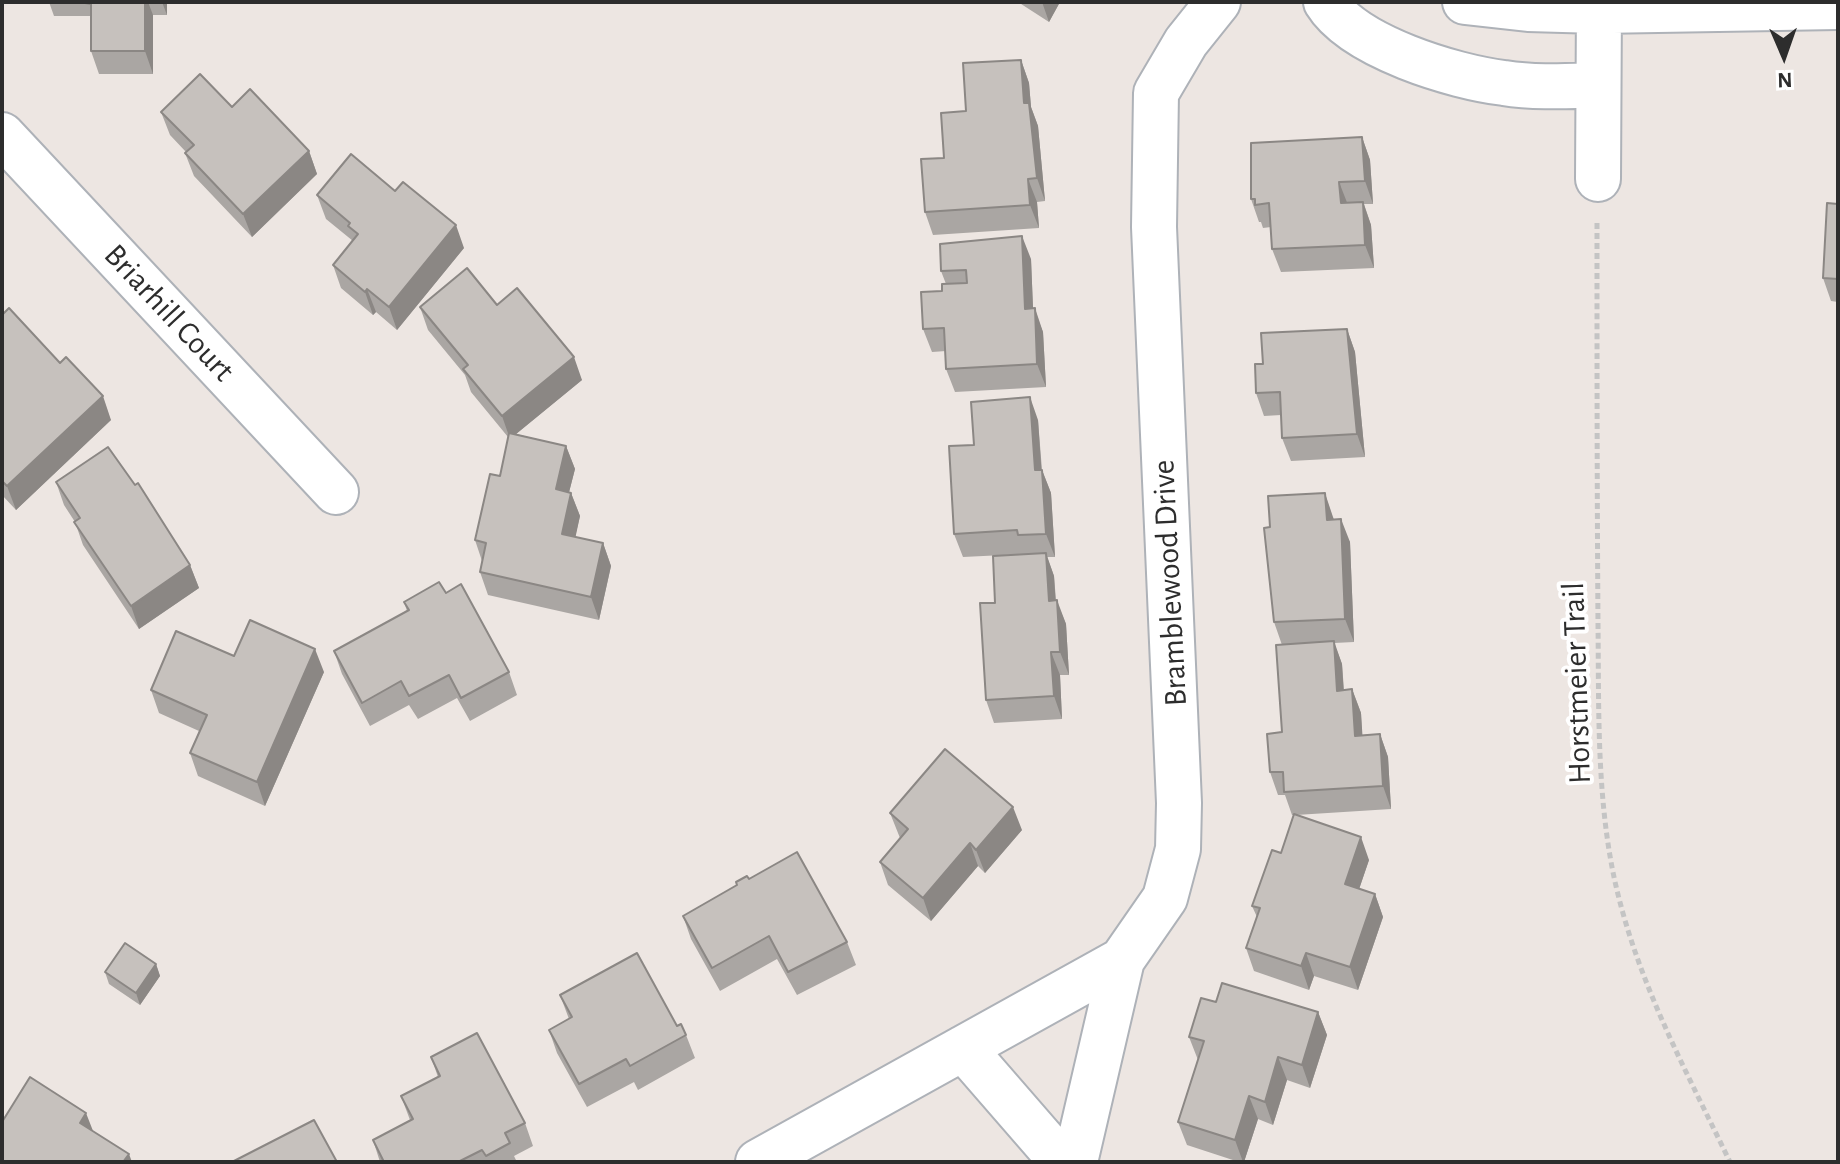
<!DOCTYPE html>
<style>
body{margin:0}
#map{position:relative;width:1840px;height:1164px;overflow:hidden;background:#ede6e2;font-family:"Alegreya Sans",sans-serif}
canvas{display:block}
.frame{position:absolute;inset:0;border:4px solid #2d2d2d;pointer-events:none}
.north{position:absolute;left:1744px;top:16px;width:80px;height:80px;-webkit-text-stroke:6px #fff;paint-order:stroke;rotate:178deg;font-size:22px;font-weight:700;line-height:32px;text-align:center;color:#2d2d2d}
.north::after{content:'';display:block;margin:auto;width:28px;height:36px;background:#2d2d2d;clip-path:polygon(50% 0,100% 100%,50% 72%,0 100%)}
</style>
<div id="map">
<canvas width="1840" height="1164"></canvas>
<div class="frame"></div>
<div class="north">N</div>
</div>
<script>
const c = document.querySelector('canvas').getContext('2d');
c.lineJoin = 'round';
function trace(path, color, width, dash) { c.strokeStyle = color; c.lineWidth = width; c.lineCap = dash ? 'butt' : 'round'; c.setLineDash(dash || []); c.stroke(path); }
function fill(path, color) { c.fillStyle = color; c.fill(path, 'evenodd'); }
function label(font, color, halo, rows, align = 'center') {
  c.font = font + ' "Alegreya Sans",sans-serif'; c.lineWidth = 8; c.setLineDash([]); c.textBaseline = 'middle'; c.strokeStyle = halo; c.fillStyle = color; for (const [text, x, y, turn = 0] of rows) {
    c.save(); c.translate(x, y); c.rotate((+turn || 0) * Math.PI / 180); c.textAlign = isNaN(turn) ? turn : align; if (halo) c.strokeText(text, 0, 0); c.fillText(text, 0, 0); c.restore();
  }
}
const minor = new Path2D(`
 M 1326,2 C 1354,47 1454,77 1504,83 C 1535,88 1567,86 1598,85
 M 1465,2 L 1528,9 L 1598,11 L 1838,7
 M 2,135 L 336,492
 M 1598,179 L 1599,2
 M 963,1048 L 1062,1162
 M 758,1162 L 1122,960
 M 1075,1162 L 1122,960 L 1165,898 L 1178,849 L 1179,803 L 1154,227 L 1156,93 L 1186,42 L 1218,2`);
trace(minor, '#aeb2b8', 48);
trace(new Path2D(`
 M 1597,223 C 1597,357 1597,490 1598,623 C 1599,716 1596,815 1621,906 C 1645,996 1690,1079 1730,1162`), '#c4c4c4', 5, [6, 4]);
trace(minor, '#fff', 44);
fill(new Path2D(`
 M 49,2 L 167,2 L 167,15 L 153,15 L 153,74 L 99,74 L 91,51 L 91,19 L 90,16 L 54,16 Z
 M 1018,2 L 1060,2 L 1049,22 Z
 M 1021,60 L 1029,83 L 1031,107 L 1038,126 L 1045,201 L 1037,202 L 1039,228 L 933,235 L 925,212 L 944,158 L 966,111 Z
 M 161,112 L 309,151 L 317,174 L 252,237 L 194,176 L 185,153 L 186,152 L 170,135 Z
 M 1362,137 L 1370,160 L 1373,204 L 1364,204 L 1371,225 L 1374,268 L 1281,272 L 1272,249 L 1271,227 L 1263,228 L 1261,222 L 1259,222 L 1251,199 Z
 M 317,195 L 464,248 L 397,330 L 376,312 L 373,315 L 341,288 L 333,265 L 353,241 L 326,219 Z
 M 1838,204 L 1838,302 L 1831,301 L 1823,278 Z
 M 1031,259 L 1033,308 L 1043,332 L 1046,387 L 955,392 L 946,369 L 946,351 L 932,352 L 923,329 L 946,284 L 941,271 Z
 M 497,305 L 582,380 L 516,434 L 566,446 L 575,469 L 569,492 L 571,493 L 580,516 L 575,537 L 603,543 L 611,566 L 599,620 L 488,595 L 480,572 L 482,561 L 475,540 L 500,476 L 508,437 L 471,392 L 465,375 L 428,330 L 420,307 Z
 M 2,315 L 111,420 L 16,510 L 2,495 Z
 M 1347,329 L 1355,352 L 1365,457 L 1291,461 L 1282,438 L 1281,415 L 1264,416 L 1256,393 L 1263,364 Z
 M 1038,420 L 1042,470 L 1051,493 L 1055,557 L 1047,557 L 1054,576 L 1056,600 L 1066,624 L 1069,675 L 1060,675 L 1062,719 L 994,723 L 986,700 L 995,603 L 1024,554 L 963,557 L 954,534 L 974,445 Z
 M 56,482 L 190,565 L 199,588 L 139,629 L 83,545 L 75,522 L 64,505 Z
 M 1333,517 L 1334,519 L 1350,542 L 1354,642 L 1334,643 L 1342,664 L 1344,690 L 1352,689 L 1361,713 L 1362,735 L 1380,734 L 1388,757 L 1391,809 L 1296,815 L 1369,860 L 1359,889 L 1375,894 L 1383,917 L 1358,990 L 1314,976 L 1309,990 L 1254,971 L 1246,948 L 1257,917 L 1252,906 L 1281,853 L 1294,815 L 1292,815 L 1285,795 L 1278,795 L 1270,772 L 1282,732 L 1282,645 L 1274,622 Z
 M 446,593 L 509,672 L 517,695 L 470,721 L 457,698 L 418,719 L 409,705 L 370,726 L 342,674 L 334,651 L 407,611 L 404,602 Z
 M 234,656 L 324,672 L 265,806 L 198,776 L 190,753 L 199,731 L 159,713 L 151,690 Z
 M 890,813 L 1022,830 L 985,873 L 978,866 L 931,921 L 888,885 L 880,862 L 900,838 Z
 M 749,879 L 847,942 L 856,965 L 797,995 L 777,959 L 720,991 L 691,939 L 683,916 Z
 M 156,964 L 160,976 L 140,1005 L 109,984 L 105,972 Z
 M 560,995 L 677,1026 L 686,1035 L 695,1058 L 638,1090 L 634,1082 L 587,1107 L 557,1053 L 549,1030 L 569,1019 Z
 M 1216,1002 L 1318,1012 L 1327,1035 L 1310,1088 L 1287,1080 L 1273,1125 L 1258,1119 L 1244,1162 L 1239,1162 L 1187,1145 L 1178,1122 L 1198,1060 L 1189,1037 Z
 M 431,1057 L 525,1123 L 533,1146 L 514,1156 L 517,1162 L 380,1162 L 373,1140 L 410,1120 L 401,1096 L 438,1077 Z`), '#aaa6a3');
fill(new Path2D(`
 M 145,2 L 148,2 L 153,15 L 153,74 L 145,51 Z
 M 162,2 L 167,2 L 167,15 Z
 M 1042,2 L 1060,2 L 1049,22 Z
 M 1021,60 L 1029,83 L 1031,107 L 1038,126 L 1045,201 L 1037,178 L 1024,103 Z
 M 1362,137 L 1370,160 L 1373,204 L 1365,181 Z
 M 309,151 L 317,174 L 252,237 L 243,214 Z
 M 1028,179 L 1037,202 L 1039,228 L 1030,205 Z
 M 1339,182 L 1348,205 L 1341,203 Z
 M 1363,202 L 1371,225 L 1374,268 L 1365,245 Z
 M 456,225 L 464,248 L 397,330 L 389,307 Z
 M 1022,236 L 1031,259 L 1034,332 L 1025,309 Z
 M 367,289 L 376,312 L 373,315 L 365,292 Z
 M 1035,308 L 1043,332 L 1046,387 L 1037,364 Z
 M 1347,329 L 1355,352 L 1365,457 L 1357,434 Z
 M 574,357 L 582,380 L 510,439 L 502,416 Z
 M 103,396 L 111,420 L 16,510 L 7,486 Z
 M 1030,397 L 1038,420 L 1043,493 L 1035,470 Z
 M 566,446 L 575,469 L 564,512 L 556,489 Z
 M 1042,470 L 1051,493 L 1055,557 L 1046,534 Z
 M 571,493 L 580,516 L 571,558 L 562,534 Z
 M 1325,493 L 1333,517 L 1335,543 L 1327,520 Z
 M 1341,519 L 1350,542 L 1354,642 L 1345,619 Z
 M 603,543 L 611,566 L 599,620 L 591,597 Z
 M 1046,553 L 1054,576 L 1057,624 L 1049,601 Z
 M 190,565 L 199,588 L 139,629 L 131,606 Z
 M 1057,600 L 1066,624 L 1069,675 L 1060,652 Z
 M 1334,641 L 1342,664 L 1345,714 L 1337,691 Z
 M 315,649 L 324,672 L 265,806 L 257,782 Z
 M 1051,652 L 1060,675 L 1062,719 L 1054,696 Z
 M 1352,689 L 1361,713 L 1364,759 L 1355,736 Z
 M 1380,734 L 1388,757 L 1391,809 L 1383,786 Z
 M 1013,807 L 1022,830 L 985,873 L 976,850 Z
 M 1361,837 L 1369,860 L 1353,907 L 1345,884 Z
 M 970,843 L 978,866 L 931,921 L 923,898 Z
 M 1375,894 L 1383,917 L 1358,990 L 1350,967 Z
 M 1306,953 L 1314,976 L 1309,990 L 1301,966 Z
 M 156,964 L 160,976 L 140,1005 L 136,993 Z
 M 1318,1012 L 1327,1035 L 1310,1088 L 1302,1065 Z
 M 1278,1057 L 1287,1080 L 1273,1125 L 1265,1102 Z
 M 1249,1096 L 1258,1119 L 1244,1162 L 1243,1162 L 1235,1140 Z
 M 86,1113 L 95,1136 L 80,1123 Z
 M 129,1154 L 132,1162 L 123,1162 Z`), '#8b8784');
const building = new Path2D(`
 M 85,2 L 145,2 L 145,51 L 91,51 L 91,4 L 85,3 Z
 M 1021,60 L 1024,103 L 1029,103 L 1037,178 L 1028,179 L 1030,205 L 925,212 L 921,159 L 944,158 L 941,113 L 966,111 L 963,63 Z
 M 200,74 L 232,107 L 250,89 L 309,151 L 243,214 L 185,153 L 194,145 L 161,112 Z
 M 1362,137 L 1365,181 L 1339,182 L 1341,203 L 1363,202 L 1365,245 L 1272,249 L 1269,203 L 1255,205 L 1255,199 L 1251,199 L 1251,143 Z
 M 351,154 L 395,191 L 403,182 L 456,225 L 389,307 L 367,289 L 365,292 L 333,265 L 358,234 L 348,226 L 350,223 L 317,195 Z
 M 1827,203 L 1838,204 L 1838,279 L 1823,278 Z
 M 1022,236 L 1025,309 L 1035,308 L 1037,364 L 946,369 L 944,328 L 923,329 L 921,292 L 942,291 L 942,284 L 967,283 L 966,270 L 941,271 L 940,244 Z
 M 467,268 L 497,305 L 517,288 L 574,357 L 502,416 L 463,369 L 468,365 L 420,307 Z
 M 9,308 L 60,363 L 66,357 L 103,396 L 7,486 L 2,481 L 2,315 Z
 M 1347,329 L 1357,434 L 1282,438 L 1280,392 L 1256,393 L 1255,364 L 1263,364 L 1261,333 Z
 M 1030,397 L 1035,470 L 1042,470 L 1046,534 L 1018,535 L 1017,530 L 954,534 L 949,446 L 974,445 L 971,402 Z
 M 509,433 L 566,446 L 556,489 L 571,493 L 562,534 L 603,543 L 591,597 L 480,572 L 486,543 L 475,540 L 490,474 L 500,476 Z
 M 108,447 L 135,485 L 138,483 L 190,565 L 131,606 L 74,522 L 80,518 L 56,482 Z
 M 1325,493 L 1327,520 L 1341,519 L 1345,619 L 1274,622 L 1264,528 L 1270,527 L 1268,496 Z
 M 1046,553 L 1049,601 L 1057,600 L 1060,652 L 1051,652 L 1054,696 L 986,700 L 980,603 L 995,603 L 993,556 Z
 M 439,582 L 446,593 L 461,584 L 509,672 L 461,698 L 449,675 L 409,696 L 401,681 L 362,703 L 334,651 L 409,610 L 404,602 Z
 M 250,620 L 315,649 L 257,782 L 190,753 L 207,715 L 151,690 L 176,631 L 234,656 Z
 M 1334,641 L 1337,691 L 1352,689 L 1355,736 L 1380,734 L 1383,786 L 1284,792 L 1283,772 L 1270,772 L 1267,734 L 1282,732 L 1276,645 Z
 M 945,749 L 1013,807 L 976,850 L 970,843 L 923,898 L 880,862 L 908,829 L 890,813 Z
 M 1294,814 L 1361,837 L 1345,884 L 1375,894 L 1350,967 L 1306,953 L 1301,966 L 1246,948 L 1260,908 L 1252,906 L 1272,850 L 1281,853 Z
 M 797,852 L 847,942 L 788,972 L 769,936 L 712,968 L 683,916 L 737,885 L 736,882 L 747,876 L 749,879 Z
 M 125,943 L 156,964 L 136,993 L 105,972 Z
 M 637,953 L 677,1026 L 681,1024 L 686,1035 L 630,1066 L 626,1059 L 579,1084 L 549,1030 L 572,1017 L 560,995 Z
 M 1222,983 L 1318,1012 L 1302,1065 L 1278,1057 L 1265,1102 L 1249,1096 L 1235,1140 L 1178,1122 L 1204,1041 L 1189,1037 L 1201,998 L 1216,1002 Z
 M 477,1033 L 525,1123 L 505,1133 L 510,1143 L 486,1156 L 482,1150 L 458,1162 L 384,1162 L 373,1140 L 413,1119 L 401,1096 L 440,1076 L 431,1057 Z
 M 30,1077 L 86,1113 L 80,1123 L 129,1154 L 123,1162 L 2,1162 L 2,1122 Z
 M 314,1120 L 337,1162 L 232,1162 Z`);
fill(building, '#c6c1bd');
trace(building, '#8b8784', 2);
label('32px', '#2d2d2d', '#fff', [
 ["Briarhill Court",169,313,47],
 ["Bramblewood Drive",1170,583,-93],
 ["Horstmeier Trail",1577,683,-92]
]);
</script>
